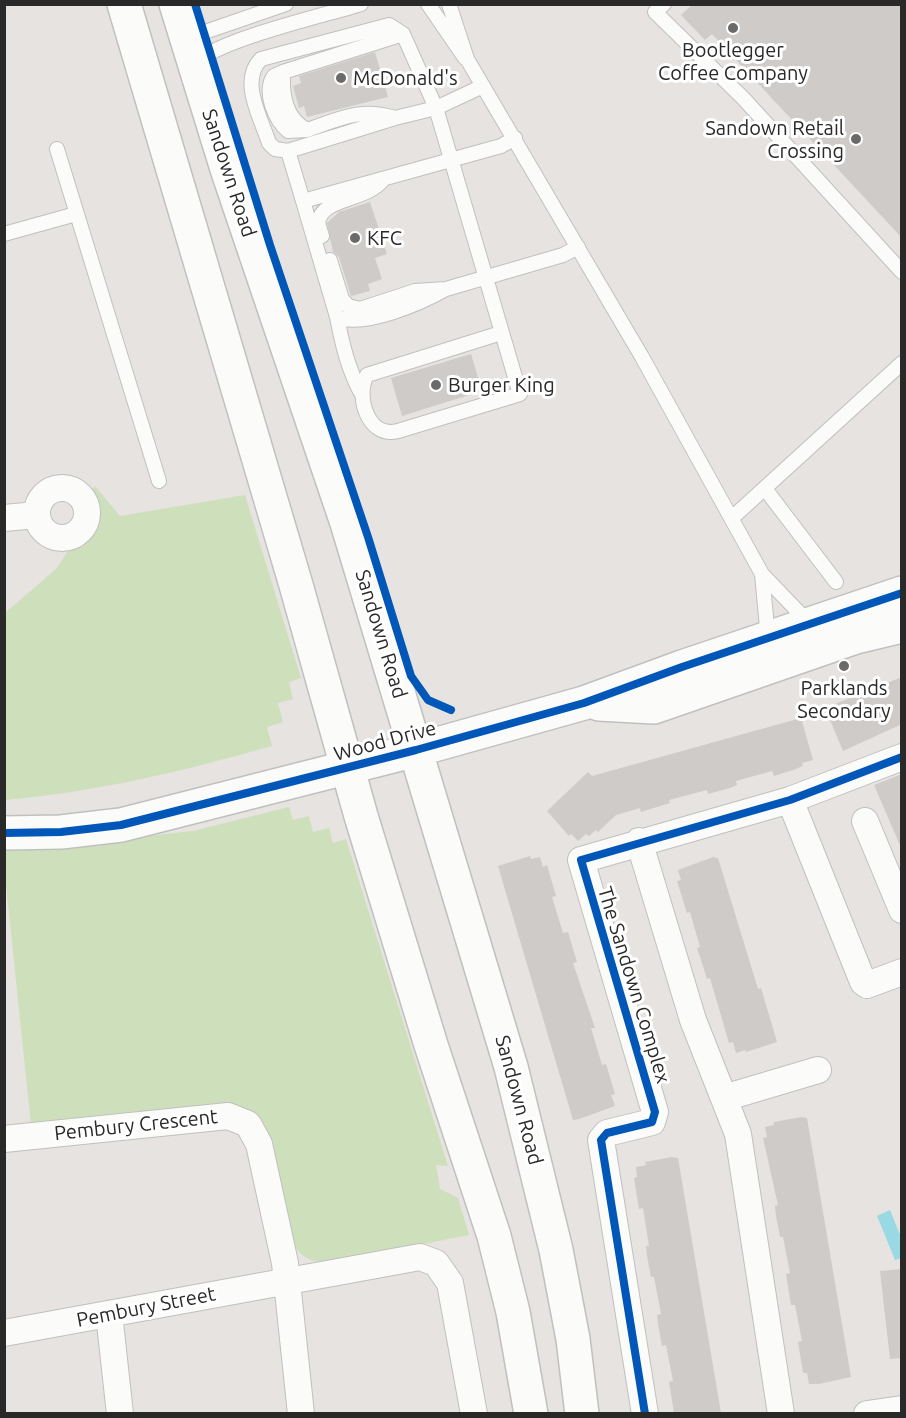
<!DOCTYPE html>
<style>
body{margin:0}
#map{position:relative;width:906px;height:1418px;overflow:hidden;background:#e6e3e0;font-family:Ubuntu,sans-serif}
canvas{display:block}
.frame{position:absolute;inset:0;border:6px solid #292929;pointer-events:none}
</style>
<div id="map">
<canvas width="906" height="1418"></canvas>
<div class="frame"></div>
</div>
<script>
const c = document.querySelector('canvas').getContext('2d');
c.lineJoin = 'round';
function fill(path, color) { c.fillStyle = color; c.fill(path, 'evenodd'); }
function trace(path, color, width, dash) { c.strokeStyle = color; c.lineWidth = width; c.lineCap = dash ? 'butt' : 'round'; c.setLineDash(dash || []); c.stroke(path); }
function label(font, color, halo, rows, align = 'center') {
  c.font = font + ' Ubuntu,sans-serif'; c.lineWidth = 6; c.setLineDash([]); c.textBaseline = 'middle'; c.strokeStyle = halo; c.fillStyle = color; for (const [text, x, y, turn = 0] of rows) {
    c.save(); c.translate(x, y); c.rotate((+turn || 0) * Math.PI / 180); c.textAlign = isNaN(turn) ? turn : align; if (halo) c.strokeText(text, 0, 0); c.fillText(text, 0, 0); c.restore();
  }
}
fill(new Path2D(`
 M 95,486 L 120,516 L 245,495 L 301,678 L 289,682 L 293,699 L 278,703 L 283,722 L 267,727 L 272,746 C 180,772 100,791 5,800 L 5,613 L 56,569 L 72,545 L 89,533 L 96,513 L 90,493 Z
 M 289,807 L 293,820 L 309,816 L 313,832 L 329,828 L 333,843 L 346,839 L 448,1166 L 436,1165 L 440,1189 L 458,1198 L 469,1235 L 332,1262 C 313,1264 302,1258 292,1243 L 266,1129 L 253,1113 L 235,1105 L 31,1125 L 5,875 L 4,845 L 94,842 L 193,831 Z`), '#cedfbb');
fill(new Path2D(`
 M 890,1210 L 901,1237 L 901,1258 L 895,1260 L 877,1216 Z`), '#98d9e3');
fill(new Path2D(`
 M 693,4 L 902,4 L 902,238 L 712,34 L 705,40 L 681,15 Z
 M 375,52 L 388,97 L 307,117 L 304,106 L 299,108 L 293,86 L 301,83 L 299,76 Z
 M 370,202 L 387,254 L 375,258 L 382,279 L 368,284 L 370,291 L 351,296 L 339,257 L 333,252 L 327,223 L 339,212 Z
 M 471,354 L 482,391 L 402,416 L 391,378 Z
 M 902,677 L 902,724 L 843,751 L 825,708 Z
 M 801,718 L 813,760 L 802,763 L 803,766 L 793,770 L 774,776 L 772,771 L 736,781 L 737,785 L 730,788 L 708,794 L 707,790 L 669,800 L 670,803 L 641,812 L 640,808 L 616,815 L 598,832 L 596,830 L 589,836 L 586,834 L 578,841 L 571,834 L 569,836 L 547,811 L 588,772 L 592,776 Z
 M 902,774 L 902,850 L 874,785 Z
 M 530,856 L 531,859 L 540,857 L 543,867 L 547,865 L 556,896 L 552,897 L 563,933 L 568,932 L 577,962 L 573,963 L 595,1028 L 591,1028 L 602,1065 L 606,1064 L 615,1094 L 611,1095 L 615,1106 L 579,1119 L 573,1120 L 498,866 Z
 M 713,857 L 718,858 L 758,989 L 761,988 L 777,1042 L 746,1052 L 745,1050 L 736,1053 L 733,1042 L 729,1043 L 710,978 L 707,979 L 702,963 L 697,948 L 700,947 L 690,912 L 687,913 L 677,881 L 681,880 L 678,870 Z
 M 801,1117 L 807,1118 L 851,1377 L 819,1384 L 809,1384 L 807,1373 L 803,1373 L 798,1342 L 802,1341 L 795,1305 L 791,1305 L 786,1274 L 790,1273 L 783,1237 L 780,1237 L 776,1216 L 775,1206 L 778,1205 L 763,1138 L 767,1137 L 765,1127 L 774,1125 L 774,1122 Z
 M 672,1157 L 678,1158 L 721,1413 L 674,1413 L 669,1382 L 673,1381 L 666,1345 L 662,1346 L 658,1324 L 657,1315 L 661,1314 L 654,1277 L 651,1277 L 647,1256 L 646,1246 L 649,1246 L 643,1208 L 639,1209 L 634,1178 L 637,1177 L 636,1167 L 646,1165 L 645,1162 Z
 M 902,1269 L 902,1358 L 890,1359 L 880,1271 Z`), '#cecbc9');
const lane = new Path2D(`
 M 428,4 L 465,58
 M 449,4 L 467,59 L 642,357 L 762,574 L 810,624
 M 664,4 L 655,12 L 743,98 L 902,272
 M 185,27 L 202,33 L 286,4
 M 195,63 C 221,39 322,16 361,4
 M 283,72 L 274,76 C 263,91 275,120 288,131 L 307,130
 M 483,86 L 436,108 L 395,118 L 288,151 L 275,149 L 269,143 C 261,118 239,81 261,59 L 389,25 L 403,34 L 436,108 L 520,394 L 398,431 C 368,439 355,396 367,375 L 501,333
 M 395,118 C 361,107 339,119 307,130 C 285,118 282,95 283,72 L 403,34
 M 57,149 L 159,481
 M 288,151 L 303,201
 M 4,234 L 76,214
 M 322,236 L 318,223 C 322,197 363,202 382,181
 M 330,260 L 342,299 L 348,306 L 360,309 L 415,291 L 446,289 L 563,255 L 578,247
 M 446,289 C 421,303 365,328 337,317 L 303,201 L 501,146 L 515,138
 M 337,317 C 342,343 348,369 361,393
 M 766,490 L 836,582
 M 733,517 L 902,363
 M 762,574 L 768,638`);
const street = new Path2D(`
 M37 513a25 25 0 1 1 50 0a25 25 0 1 1-50 0Z
 M 4,518 L 37,515
 M 790,800 L 863,982 L 867,985 L 902,972
 M 865,821 L 902,910
 M 639,841 L 693,1020 L 738,1134 L 781,1414
 M 724,1098 L 818,1070
 M 4,1139 L 228,1116 L 248,1124 L 259,1144 L 285,1263 L 301,1414
 M 109,1314 L 120,1414
 M 4,1333 L 420,1257 L 436,1263 L 450,1283 L 474,1414
 M 645,1414 L 601,1140 L 607,1133 L 652,1122 L 655,1112 L 581,860 L 790,800 L 902,757
 M 867,1414 L 902,1409`);
const secondary = new Path2D(`
 M 124,4 L 296,585 L 361,816 L 431,1045 L 494,1236 L 513,1312 L 531,1414
 M 176,4 L 227,169 L 347,523 L 511,1067 L 556,1250 L 573,1339 L 582,1414
 M 599,704 L 654,707 L 856,637 L 902,626
 M 4,833 L 61,832 L 121,825 L 416,750 L 584,703 L 682,667 L 902,593`);
trace(lane, '#c0c0c0', 16);
trace(street, '#c0c0c0', 28);
trace(secondary, '#c0c0c0', 36);
trace(lane, '#fbfbfa', 14);
trace(street, '#fbfbfa', 26);
trace(secondary, '#fbfbfa', 33);
trace(new Path2D(`
 M 195,4 L 270,245 L 368,537 L 411,676 L 428,700 L 451,710
 M 4,833 L 61,832 L 121,825 L 416,750 L 584,703 L 682,667 L 902,593
 M 645,1414 L 601,1140 L 607,1133 L 652,1122 L 655,1112 L 581,860 L 790,800 L 902,757`), '#0057b8', 8);
for (const [x, y, r, color] of [
 [733,28,6,"#6b6a69"],
 [341,78,6,"#6b6a69"],
 [856,139,6,"#6b6a69"],
 [355,238,6,"#6b6a69"],
 [436,385,6,"#6b6a69"],
 [844,666,6,"#6b6a69"]
]) { const dot = new Path2D(); dot.arc(x, y, r, 0, 2 * Math.PI); c.fillStyle = color; c.fill(dot); trace(dot, '#fff', 2); }
label('20px', '#292929', '#fff', [
 ["Bootlegger",733,50,"center"],
 ["Coffee Company",733,73,"center"],
 ["McDonald's",353,78],
 ["Sandown Retail",844,128,"right"],
 ["Crossing",844,151,"right"],
 ["KFC",367,238],
 ["Burger King",448,385],
 ["Parklands",844,688,"center"],
 ["Secondary",844,711,"center"]
], 'left');
label('20px', '#292929', '#fff', [
 ["Sandown Road",229,173,72],
 ["Sandown Road",381,634,73],
 ["Wood Drive",385,741,-15],
 ["The Sandown Complex",634,985,73],
 ["Sandown Road",519,1100,75],
 ["Pembury Crescent",136,1125,-6],
 ["Pembury Street",146,1307,-11]
]);
</script>
